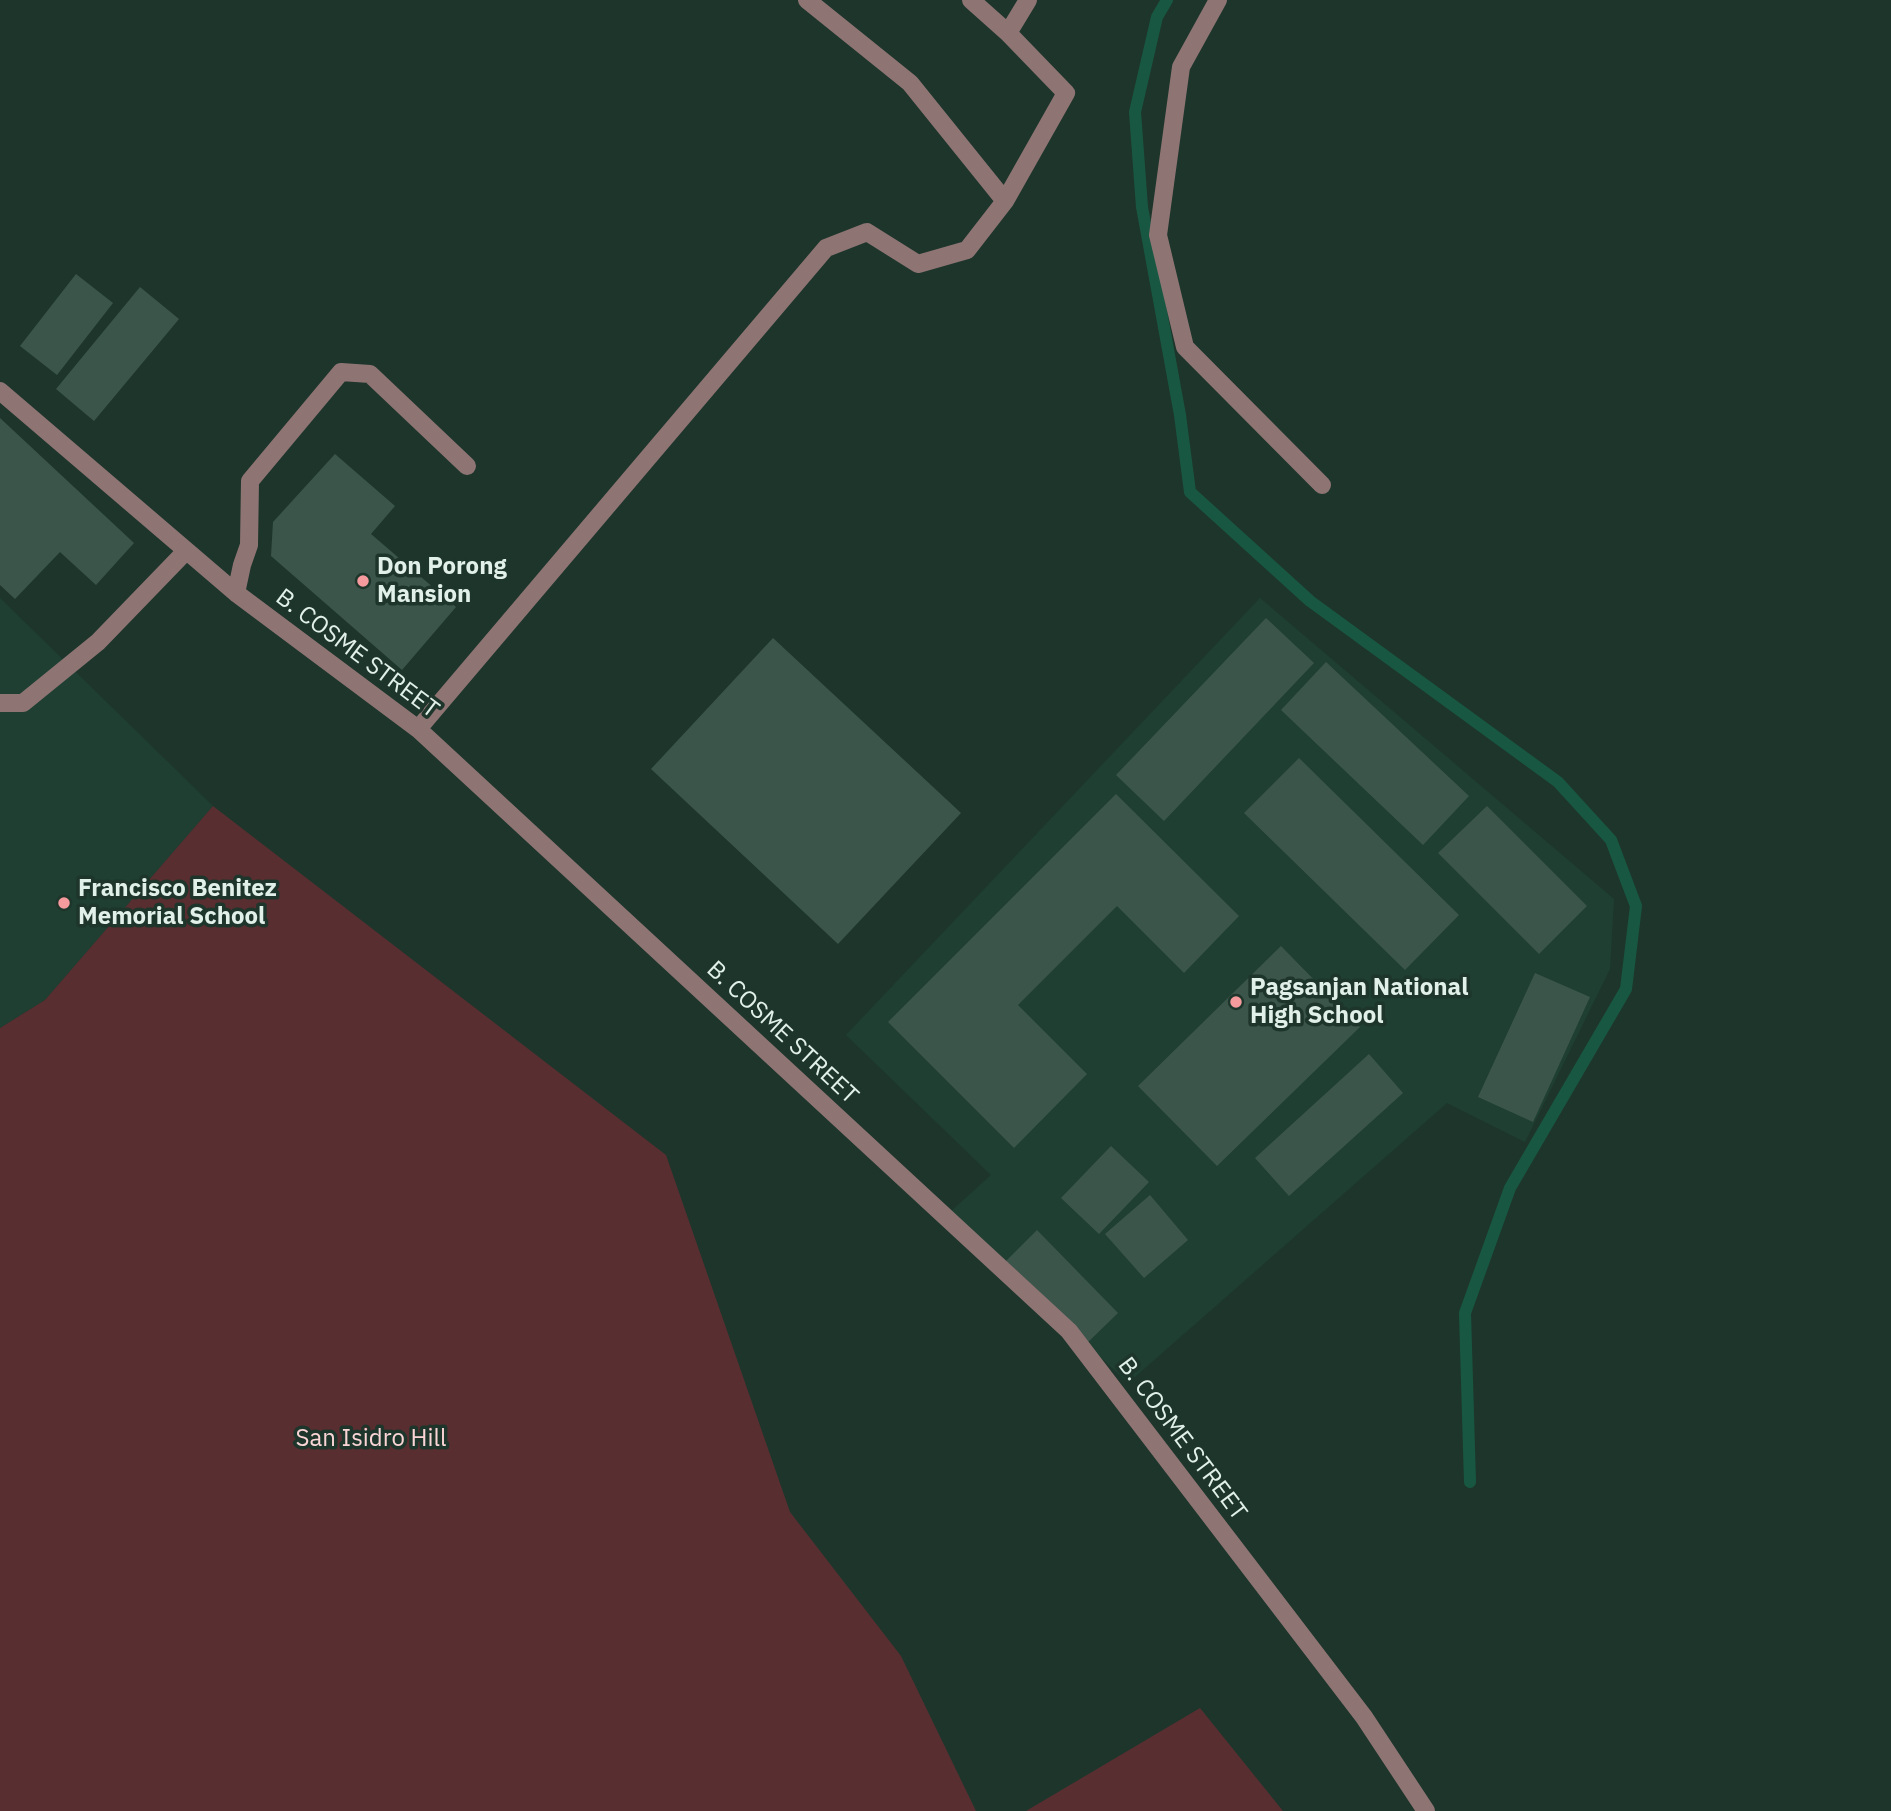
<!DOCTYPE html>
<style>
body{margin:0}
canvas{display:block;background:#1d352b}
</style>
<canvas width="1891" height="1811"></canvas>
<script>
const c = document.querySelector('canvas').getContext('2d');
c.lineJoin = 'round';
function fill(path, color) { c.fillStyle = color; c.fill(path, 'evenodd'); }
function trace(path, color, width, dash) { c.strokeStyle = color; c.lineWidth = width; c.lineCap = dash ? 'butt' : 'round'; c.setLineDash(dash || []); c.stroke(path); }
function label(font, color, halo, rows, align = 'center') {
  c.font = font + ' "IBM Plex Sans",sans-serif'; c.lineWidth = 7; c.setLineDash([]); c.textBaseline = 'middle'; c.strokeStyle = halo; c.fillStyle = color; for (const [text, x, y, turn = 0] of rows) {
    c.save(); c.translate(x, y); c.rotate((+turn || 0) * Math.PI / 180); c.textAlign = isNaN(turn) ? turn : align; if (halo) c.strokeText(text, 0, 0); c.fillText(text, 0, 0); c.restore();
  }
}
fill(new Path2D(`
 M 0,598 L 213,806 L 45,1000 L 0,1028 Z
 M 1260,598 L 1614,899 L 1610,969 L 1525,1142 L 1447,1103 L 1128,1383 L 948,1214 L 991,1175 L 846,1035 Z`), '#1f3f32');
fill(new Path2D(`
 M 213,806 L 666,1155 L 790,1512 L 901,1656 L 976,1811 L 0,1811 L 0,1028 L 45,1000 Z
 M 1200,1708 L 1283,1811 L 1026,1811 Z`), '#582e30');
trace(new Path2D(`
 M 1167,0 L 1157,17 L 1135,112 L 1142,207 L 1180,415 L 1190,492 L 1310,601 L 1558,782 L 1611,840 L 1636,906 L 1626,989 L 1510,1188 L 1465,1313 L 1470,1482`), '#185842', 12);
fill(new Path2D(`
 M 76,274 L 113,303 L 57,375 L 20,346 Z
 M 140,287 L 179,319 L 94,421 L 56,389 Z
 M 0,418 L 134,543 L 96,585 L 60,552 L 15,599 L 0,585 Z
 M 335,454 L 395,506 L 371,534 L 456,607 L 402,670 L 271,556 L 273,522 Z
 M 1266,618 L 1314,663 L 1164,821 L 1116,775 Z
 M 773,638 L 961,813 L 838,944 L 651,769 Z
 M 1326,662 L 1469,796 L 1423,845 L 1281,710 Z
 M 1299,758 L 1459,915 L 1405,970 L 1244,813 Z
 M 1116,794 L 1239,916 L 1184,973 L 1117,906 L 1018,1005 L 1087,1074 L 1014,1148 L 888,1022 Z
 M 1487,806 L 1587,906 L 1539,954 L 1438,853 Z
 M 1281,946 L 1360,1027 L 1217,1166 L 1138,1086 Z
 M 1535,973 L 1590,997 L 1533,1122 L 1478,1097 Z
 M 1369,1054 L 1403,1093 L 1289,1196 L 1255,1158 Z
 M 1111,1146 L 1149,1182 L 1099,1234 L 1061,1198 Z
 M 1150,1195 L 1188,1240 L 1144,1278 L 1105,1234 Z
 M 1037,1230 L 1118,1313 L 1084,1346 L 1003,1264 Z`), '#3c554a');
trace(new Path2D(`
 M 807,0 L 910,83 L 1005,201
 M 1218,0 L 1181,67 L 1158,235 L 1185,347 L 1322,485
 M 1008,33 L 1028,0
 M 0,391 L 236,593 L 418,729 L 1069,1331 L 1364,1717 L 1426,1811
 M 236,593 L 242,565 L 249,545 L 250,481 L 341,372 L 370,374 L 467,466
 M 0,703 L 23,703 L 98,642 L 186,551
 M 418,729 L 826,248 L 867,232 L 918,264 L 967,250 L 1005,201 L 1066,93 L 1008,33 L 971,0`), '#8f7474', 18);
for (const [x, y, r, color] of [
 [363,581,7,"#f59b9d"],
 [64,903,7,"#f59b9d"],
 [1236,1002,7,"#f59b9d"]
]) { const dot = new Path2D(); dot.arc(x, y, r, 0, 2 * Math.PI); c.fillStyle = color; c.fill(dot); trace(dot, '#1d352b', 2.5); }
label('bold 24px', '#e1f0e9', '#1d352b', [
 ["Don Porong",377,567],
 ["Mansion",377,595],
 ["Francisco Benitez",78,889],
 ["Memorial School",78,917],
 ["Pagsanjan National",1250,988],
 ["High School",1250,1016]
], 'left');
label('24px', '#e1f0e9', '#1d352b', [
 ["B. COSME STREET",357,654,37],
 ["B. COSME STREET",782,1033,43],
 ["B. COSME STREET",1182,1439,53]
]);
label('24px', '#fad5d5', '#1d352b', [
 ["San Isidro Hill",371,1439]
]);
</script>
